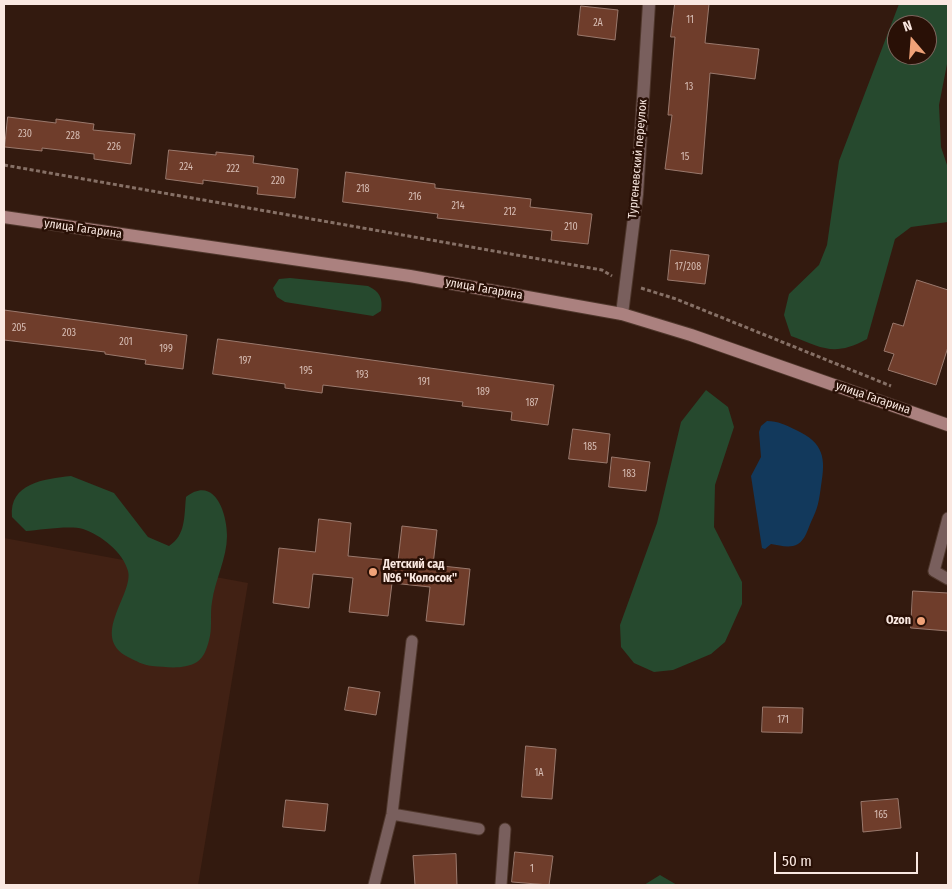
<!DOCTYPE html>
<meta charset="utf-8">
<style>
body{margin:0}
#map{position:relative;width:952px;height:889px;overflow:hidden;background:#331a0f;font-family:"Fira Sans Condensed",sans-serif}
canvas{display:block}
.frame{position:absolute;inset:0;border:5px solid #fae8e1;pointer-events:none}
.north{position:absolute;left:887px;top:15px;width:50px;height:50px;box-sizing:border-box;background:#291006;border:1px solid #7d665e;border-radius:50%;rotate:342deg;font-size:14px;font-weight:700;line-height:20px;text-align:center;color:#fae8e1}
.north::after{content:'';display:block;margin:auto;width:18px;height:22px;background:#f0a278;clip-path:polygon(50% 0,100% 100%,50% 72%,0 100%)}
.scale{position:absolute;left:774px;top:852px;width:144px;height:22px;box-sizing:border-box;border:2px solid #fae8e1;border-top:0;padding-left:6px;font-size:15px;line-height:18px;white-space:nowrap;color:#fae8e1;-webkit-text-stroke:4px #291006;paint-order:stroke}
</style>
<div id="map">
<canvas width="952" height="889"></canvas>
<div class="frame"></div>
<div class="north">N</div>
<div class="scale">50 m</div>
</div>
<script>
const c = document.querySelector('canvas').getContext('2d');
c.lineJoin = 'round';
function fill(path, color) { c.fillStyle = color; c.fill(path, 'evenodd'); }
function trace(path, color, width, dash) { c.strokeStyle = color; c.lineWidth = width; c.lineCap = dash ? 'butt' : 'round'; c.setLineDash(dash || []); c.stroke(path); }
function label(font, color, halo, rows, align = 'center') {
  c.font = font + ' "Fira Sans Condensed",sans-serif'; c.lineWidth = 5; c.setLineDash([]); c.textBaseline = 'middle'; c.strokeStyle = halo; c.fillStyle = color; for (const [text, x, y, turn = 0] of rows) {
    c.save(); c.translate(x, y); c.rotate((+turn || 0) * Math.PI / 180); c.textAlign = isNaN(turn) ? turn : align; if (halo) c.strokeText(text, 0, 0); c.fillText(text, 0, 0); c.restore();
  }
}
fill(new Path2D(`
 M 4,538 L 248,583 L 198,885 L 4,885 Z`), '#412114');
fill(new Path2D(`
 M 899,4 L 948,4 L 948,59 L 939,105 L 941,147 L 948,168 L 948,222 L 911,227 L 895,239 L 867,339 C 834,357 823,348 791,336 L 784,315 L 789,294 L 819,265 L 827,245 L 839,161 ZM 897,25 L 927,25 L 927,55 L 897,55 Z
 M 290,278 L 368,286 C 380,292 383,298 381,311 L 373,316 L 285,302 L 277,297 L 273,288 L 279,279 Z
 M 706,390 L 728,407 L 734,427 L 715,485 L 714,527 L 742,582 L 742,604 L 725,642 L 711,654 L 673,670 L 654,672 L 634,663 L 621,647 L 620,625 L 657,523 L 681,422 Z
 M 71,476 L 114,493 L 148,537 L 169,546 C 186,535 184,516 186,497 C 214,475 227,512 227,536 C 227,558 215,580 212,602 C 210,613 212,625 210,636 C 208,645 205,657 197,662 C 183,670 167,667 152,666 C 143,665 136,661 128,657 C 89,637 134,594 128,571 C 123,552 101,535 83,529 C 70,525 40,530 26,531 L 12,517 C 9,483 44,479 71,476 Z
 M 660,875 L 677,885 L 644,885 Z`), '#26492e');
fill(new Path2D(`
 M 767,421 C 778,421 786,425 796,430 C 824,443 826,458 821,486 C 819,501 818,508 811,522 C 808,529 805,540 798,544 C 789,549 780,545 771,544 L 765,549 L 762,548 L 751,476 L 761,457 L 759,432 L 761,426 Z`), '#12395c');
const building = new Path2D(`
 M 675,4 L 709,4 L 705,43 L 759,49 L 755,79 L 710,73 L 702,174 L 665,169 L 672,115 L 668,115 L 675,37 L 671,37 Z
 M 581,6 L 618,10 L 615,40 L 578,35 Z
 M 8,117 L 56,123 L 56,119 L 94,124 L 93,130 L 135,134 L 131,164 L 94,159 L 94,154 L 42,148 L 42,151 L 5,147 Z
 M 169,150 L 216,155 L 216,152 L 254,156 L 253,163 L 298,169 L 295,198 L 257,194 L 258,187 L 203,180 L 203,184 L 166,179 Z
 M 346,172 L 435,184 L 435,188 L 531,199 L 530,207 L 592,214 L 588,244 L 551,240 L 552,231 L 437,218 L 438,214 L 343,202 Z
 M 671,250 L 709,255 L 705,284 L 668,280 Z
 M 917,280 L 948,290 L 948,347 L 936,385 L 888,370 L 894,354 L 884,351 L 893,323 L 903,326 Z
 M 4,310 L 187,335 L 183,369 L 145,364 L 146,360 L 105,354 L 105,352 L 4,340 Z
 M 218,339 L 554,385 L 548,425 L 511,420 L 512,412 L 462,406 L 463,402 L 323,385 L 322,393 L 285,388 L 285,384 L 213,374 Z
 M 573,429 L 610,434 L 607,463 L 569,459 Z
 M 612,457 L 650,462 L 646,491 L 609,487 Z
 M 319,519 L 351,523 L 348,556 L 398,561 L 402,526 L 437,530 L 433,565 L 470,569 L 464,625 L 426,621 L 430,587 L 392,583 L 388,616 L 349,612 L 353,578 L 313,574 L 309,608 L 273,603 L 279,548 L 315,552 Z
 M 913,591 L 948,593 L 948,631 L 911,628 Z
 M 349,687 L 380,692 L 376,715 L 345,710 Z
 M 763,707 L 803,708 L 802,733 L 762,732 Z
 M 526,746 L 556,749 L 552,799 L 522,797 Z
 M 898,799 L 901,828 L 863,832 L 861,802 Z
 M 286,800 L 328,804 L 325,831 L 283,827 Z
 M 515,852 L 553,856 L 549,885 L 512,882 Z
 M 456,854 L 457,885 L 415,885 L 413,856 Z`);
fill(building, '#6f3d2b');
trace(building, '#9a796d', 1);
const lane = new Path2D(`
 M 948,518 L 934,571 L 948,579
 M 392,814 L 479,829
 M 374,885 L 392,814 L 412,641
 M 501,885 L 505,829`);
const street = new Path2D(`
 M 622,314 L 637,194 L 649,4`);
const secondary = new Path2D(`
 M 4,217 L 410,276 L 622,314 L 691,335 L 948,425`);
trace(lane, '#4f372c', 13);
trace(street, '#4f372c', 14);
trace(secondary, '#4f372c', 14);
trace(new Path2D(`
 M 4,165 L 602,270 L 612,276
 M 641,288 L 676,299 L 891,386`), '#867066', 3, [4, 2.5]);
trace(lane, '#795f5d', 11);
trace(street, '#795f5d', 12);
trace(secondary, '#ab817f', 12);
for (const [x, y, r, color] of [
 [373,572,5,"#f0a278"],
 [921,621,5,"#f0a278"]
]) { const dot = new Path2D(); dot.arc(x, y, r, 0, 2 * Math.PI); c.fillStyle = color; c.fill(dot); trace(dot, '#291006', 2); }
label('10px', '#d7bdb4', null, [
 ["11",690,20],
 ["2А",598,23],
 ["13",689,87],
 ["230",25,134],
 ["228",73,136],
 ["226",114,147],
 ["15",685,157],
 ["224",186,167],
 ["222",233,169],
 ["220",278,181],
 ["218",363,189],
 ["216",415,197],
 ["214",458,206],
 ["212",510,212],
 ["210",571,227],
 ["17/208",688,267],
 ["205",19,328],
 ["203",69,333],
 ["201",126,342],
 ["199",166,349],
 ["197",245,361],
 ["195",306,371],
 ["193",362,375],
 ["191",424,382],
 ["189",483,392],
 ["187",532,403],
 ["185",590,447],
 ["183",629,474],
 ["171",783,720],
 ["1А",539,773],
 ["165",881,815],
 ["1",532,869]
]);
label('12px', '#fae8e1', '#291006', [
 ["Тургеневский переулок",638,159,-85],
 ["улица Гагарина",83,229,8],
 ["улица Гагарина",484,289,10],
 ["улица Гагарина",873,398,19]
]);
label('bold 12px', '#fae8e1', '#291006', [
 ["Детский сад",383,565],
 ["№6 \"Колосок\"",383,579],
 ["Ozon",911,621,"right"]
], 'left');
</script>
